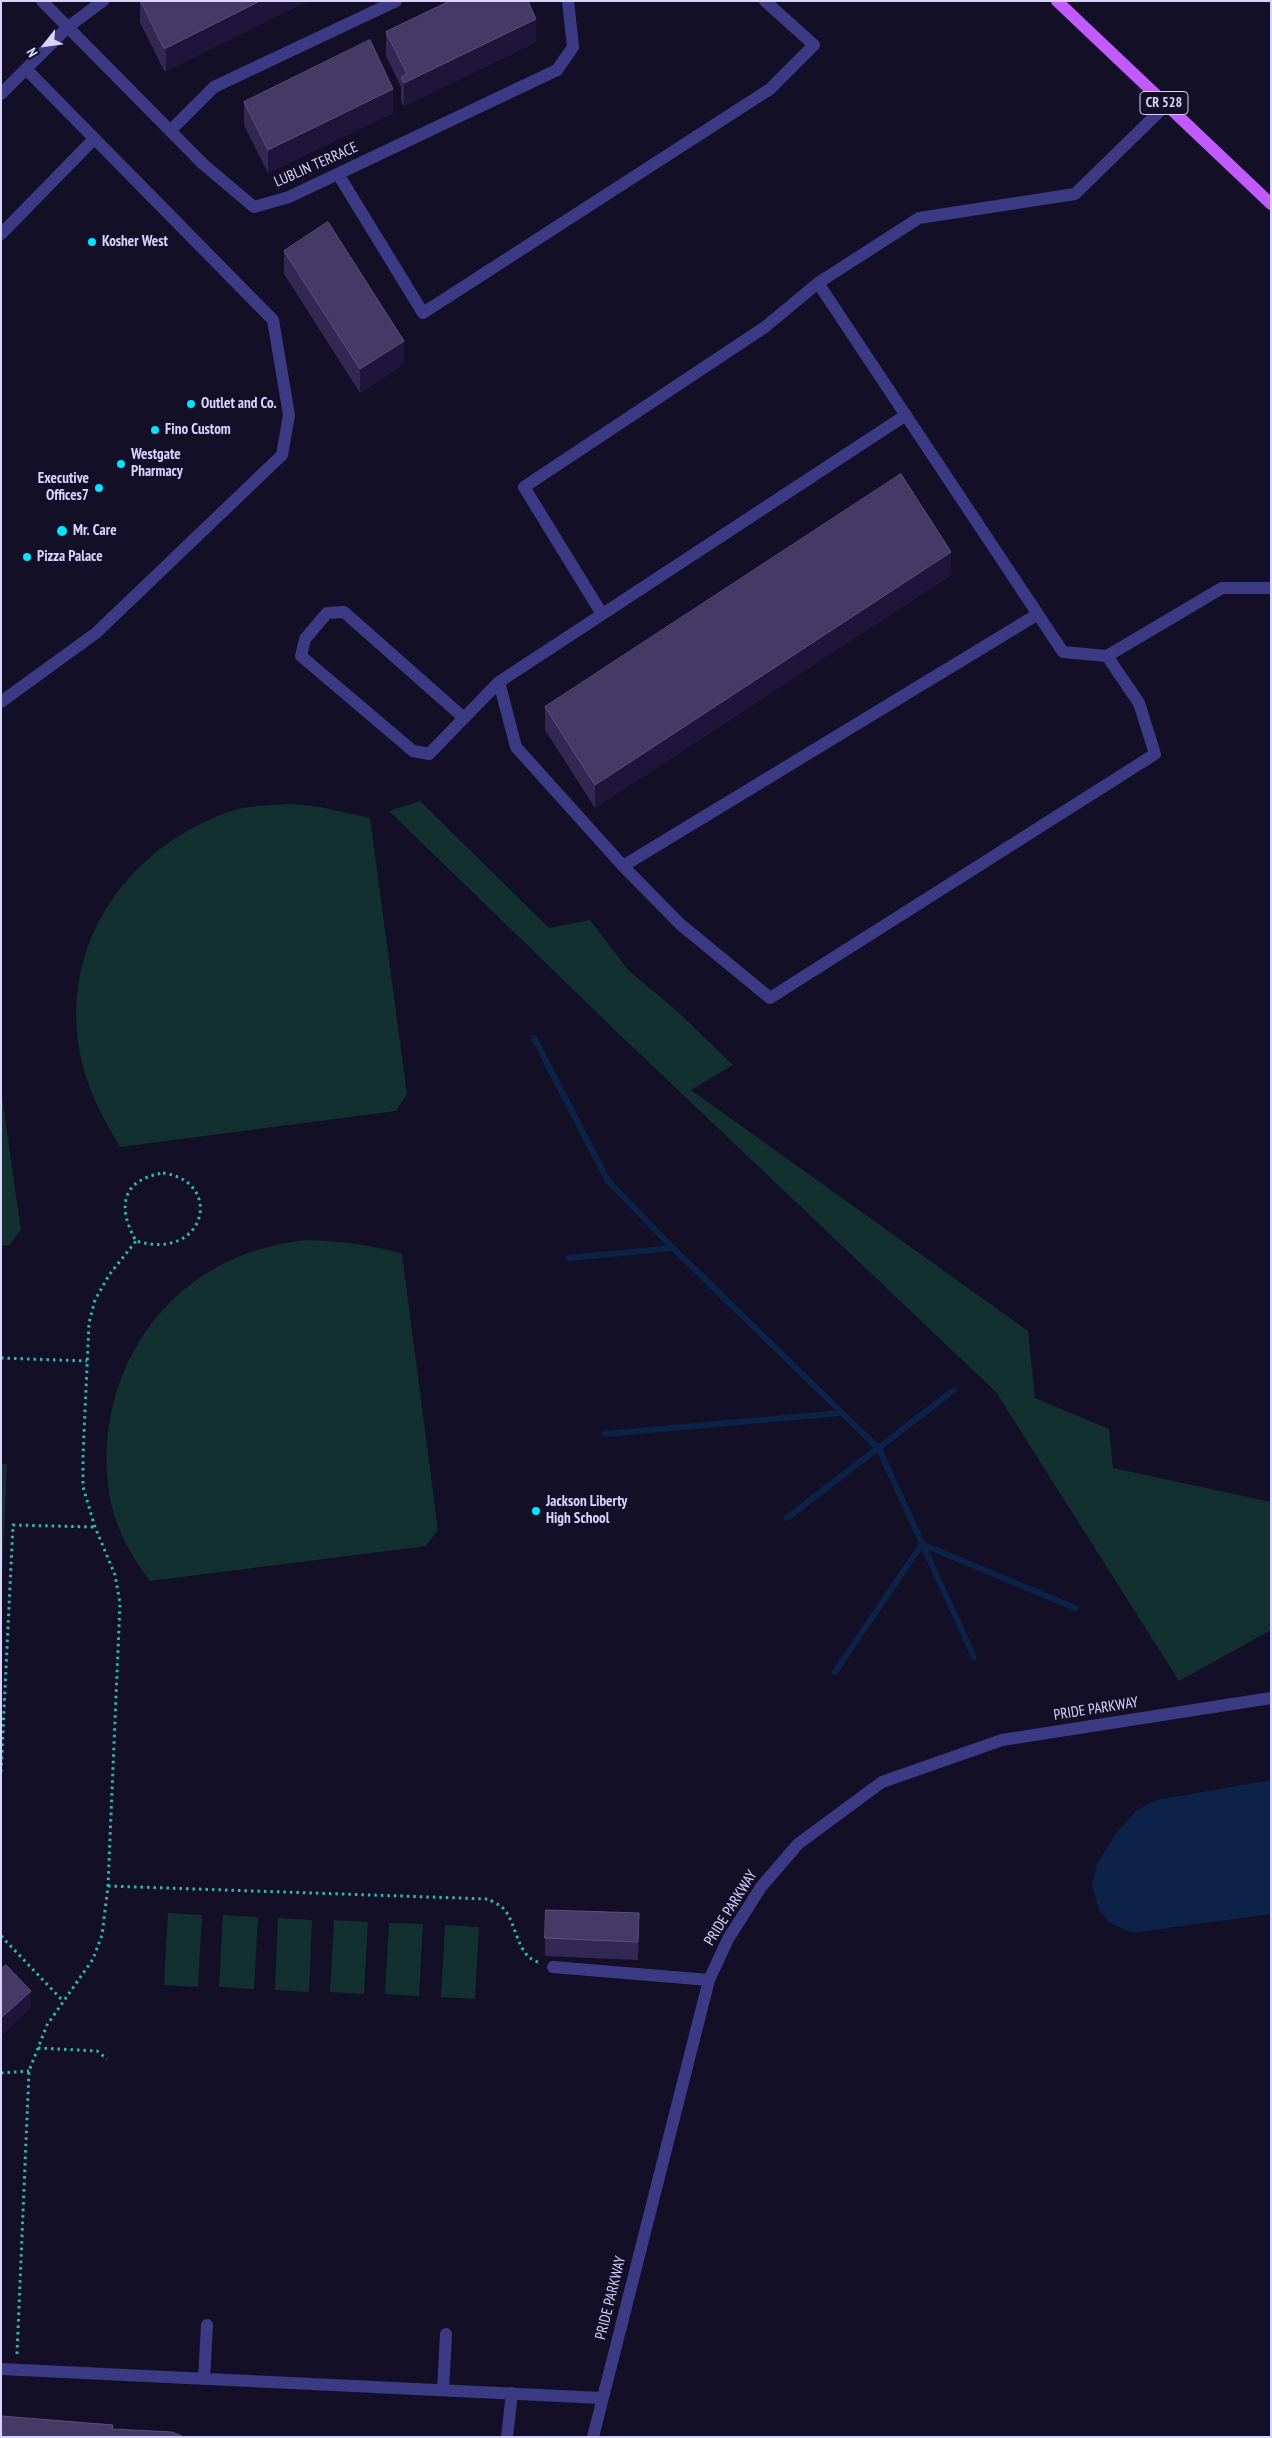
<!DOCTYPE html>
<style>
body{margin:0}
#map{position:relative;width:1272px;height:2438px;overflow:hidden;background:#130f26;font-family:"PT Sans Narrow",sans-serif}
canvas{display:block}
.frame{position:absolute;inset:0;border:2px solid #d9d4ff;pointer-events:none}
.north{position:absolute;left:20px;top:20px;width:50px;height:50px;-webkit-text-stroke:4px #130f26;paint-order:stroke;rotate:240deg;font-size:14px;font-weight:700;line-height:20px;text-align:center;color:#d9d4ff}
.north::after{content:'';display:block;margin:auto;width:18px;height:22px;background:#d9d4ff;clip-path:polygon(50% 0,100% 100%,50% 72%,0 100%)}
</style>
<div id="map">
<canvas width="1272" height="2438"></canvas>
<div class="frame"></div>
<div class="north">N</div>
</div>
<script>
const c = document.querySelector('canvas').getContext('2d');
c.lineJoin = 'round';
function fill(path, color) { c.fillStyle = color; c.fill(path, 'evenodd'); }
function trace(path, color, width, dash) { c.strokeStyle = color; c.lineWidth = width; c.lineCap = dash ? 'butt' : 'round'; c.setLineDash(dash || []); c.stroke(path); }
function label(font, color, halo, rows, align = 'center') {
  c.font = font + ' "PT Sans Narrow",sans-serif'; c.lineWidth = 4.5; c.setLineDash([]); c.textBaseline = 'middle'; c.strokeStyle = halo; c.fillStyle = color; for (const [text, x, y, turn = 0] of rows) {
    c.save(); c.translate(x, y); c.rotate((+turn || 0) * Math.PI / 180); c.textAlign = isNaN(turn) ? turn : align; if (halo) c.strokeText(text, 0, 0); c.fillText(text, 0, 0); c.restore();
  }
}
fill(new Path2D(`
 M 420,801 L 549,928 L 590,920 L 628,970 L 678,1012 L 733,1065 L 691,1090 L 1028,1331 L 1035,1398 L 1109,1429 L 1113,1468 L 1271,1502 L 1271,1630 L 1179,1681 L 996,1392 L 619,1034 L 389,811 Z
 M 292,804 L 320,807 L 370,818 L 407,1094 L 396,1111 L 120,1147 C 102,1117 86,1087 80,1053 C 59,941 130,844 235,810 C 253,805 273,805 292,804 Z
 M 1,1089 L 21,1230 L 9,1245 L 1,1246 Z
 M 305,1240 C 339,1241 370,1244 402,1254 L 438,1530 L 426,1546 L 150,1581 C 133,1558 117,1532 111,1503 C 92,1407 136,1307 225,1263 C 250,1250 277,1244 305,1240 Z
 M 1,1464 L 7,1464 L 1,1602 Z
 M 168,1913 L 202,1915 L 198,1987 L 164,1985 Z
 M 223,1915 L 258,1917 L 254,1989 L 219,1987 Z
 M 278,1918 L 312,1920 L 309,1992 L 275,1990 Z
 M 334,1920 L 368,1922 L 364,1994 L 330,1992 Z
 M 389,1923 L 423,1924 L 419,1996 L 385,1994 Z
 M 445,1925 L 479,1927 L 475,1999 L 441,1997 Z`), '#12302f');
fill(new Path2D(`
 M 1271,1780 L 1271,1914 L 1132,1933 L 1110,1923 L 1099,1910 L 1092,1886 L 1097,1864 L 1117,1832 L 1137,1810 L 1157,1800 Z`), '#0c2248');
trace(new Path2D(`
 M 534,1038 L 608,1181 L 673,1248 L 879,1449 L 974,1657
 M 569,1258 L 673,1248
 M 605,1434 L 840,1413
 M 787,1518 L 954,1390
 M 835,1672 L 922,1544 L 1075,1608`), '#0c2248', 6);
trace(new Path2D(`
 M 163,1173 C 224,1181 207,1262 136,1241 C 117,1207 121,1180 163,1173 Z
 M 1,1358 L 87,1361
 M 1,1772 L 13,1525 L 95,1527
 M 108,1886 L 488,1899 C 492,1901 498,1904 502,1907 C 517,1921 516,1956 538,1962
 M 1,1936 L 63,2001
 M 38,2048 L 97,2051 L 107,2059
 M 1,2073 L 29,2071
 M 17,2354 L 29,2071 L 47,2025 L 93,1959 L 102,1935 L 108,1886 L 120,1603 L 115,1575 L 95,1527 L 83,1487 L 83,1456 L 89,1323 L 95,1300 L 109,1275 L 136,1241`), '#2fb8b0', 3, [2.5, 4]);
trace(new Path2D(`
 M 42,1 L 203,164 L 254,207 L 289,197 L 557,70 L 573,47 L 568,1
 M 1,94 L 68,27 L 103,1
 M 1166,105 L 1075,194 L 919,218 L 818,283 L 1063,652 L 1107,656 L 1222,588 L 1271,588
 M 170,131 L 214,87 L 396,1
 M 338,174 L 423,313 L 770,89 L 814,45 L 765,1
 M 1,234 L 94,139
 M 906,415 L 499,682 L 516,747 L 623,866 L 1038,614
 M 602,614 L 524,487 L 765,327 L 818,283
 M 1,702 L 96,633 L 282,455 L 289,415 L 273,320 L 26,69
 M 464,718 L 344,612 L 327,613 L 305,639 L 301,656 L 413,751 L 429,754 L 499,682
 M 623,866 L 680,924 L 770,998 L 1155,754 L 1139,703 L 1107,656
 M 553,1967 L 709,1980
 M 1,2369 L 602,2398
 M 204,2379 L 207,2325
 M 443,2390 L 446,2334
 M 507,2437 L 512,2393
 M 593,2437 L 709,1980 L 728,1939 L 761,1887 L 798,1844 L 882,1782 L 1002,1740 L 1271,1698`), '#3d3a85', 12);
trace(new Path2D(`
 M 1057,1 L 1271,204`), '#c25bff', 12);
fill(new Path2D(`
 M 140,1 L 308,1 L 166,71 L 164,71 L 140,22 Z
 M 386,32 L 536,42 L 404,106 L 401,101 L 401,87 L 386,56 Z
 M 244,102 L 393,113 L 268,173 L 244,125 Z
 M 284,251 L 404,364 L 360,393 L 284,274 Z
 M 951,575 L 595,808 L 545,730 L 545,707 Z
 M 639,1931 L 638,1960 L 545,1956 L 545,1938 Z`), '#312854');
fill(new Path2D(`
 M 260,1 L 308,1 L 166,71 L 166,48 Z
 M 536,19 L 536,42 L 404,106 L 404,83 Z
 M 393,89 L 393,113 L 268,173 L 268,150 Z
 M 404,341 L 404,364 L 360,393 L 360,369 Z
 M 951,552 L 951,575 L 595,808 L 595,785 Z
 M 639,1913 L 639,1931 L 638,1960 L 638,1942 Z
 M 31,1991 L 31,2008 L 1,2036 L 1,2018 Z`), '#1d163a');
const building = new Path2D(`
 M 141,1 L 260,1 L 166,48 L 164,48 Z
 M 450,1 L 528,1 L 536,19 L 404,83 L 401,77 L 407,74 L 386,32 Z
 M 370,40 L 393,89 L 268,150 L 244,102 Z
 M 328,222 L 404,341 L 360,369 L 284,251 Z
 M 901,474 L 951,552 L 595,785 L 545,707 Z
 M 546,1910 L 639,1913 L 638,1942 L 545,1938 Z
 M 6,1965 L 31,1991 L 1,2018 L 1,1969 Z
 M 1,2416 L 113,2425 L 112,2429 L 172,2432 L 184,2437 L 1,2437 Z`);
fill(building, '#433a66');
trace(building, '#5a527e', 1);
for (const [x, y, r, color] of [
 [92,242,5,"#00e5ff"],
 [191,404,5,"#00e5ff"],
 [155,430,5,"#00e5ff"],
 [121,464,5,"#00e5ff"],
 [99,488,5,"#00e5ff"],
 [62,531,6,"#00e5ff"],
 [27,557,5,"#00e5ff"],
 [536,1511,5,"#00e5ff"]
]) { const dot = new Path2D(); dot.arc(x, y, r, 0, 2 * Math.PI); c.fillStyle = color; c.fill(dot); trace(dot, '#130f26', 2); }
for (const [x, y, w] of [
 [1164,103,48]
]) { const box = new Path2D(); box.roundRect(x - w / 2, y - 11.5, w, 23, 4); c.fillStyle = '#130f26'; c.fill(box); trace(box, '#d9d4ff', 1); }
label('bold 14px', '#d9d4ff', null, [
 ["CR 528",1164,103]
]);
label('15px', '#d9d4ff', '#130f26', [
 ["LUBLIN TERRACE",316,165,-24],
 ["PRIDE PARKWAY",1096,1709,-9],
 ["PRIDE PARKWAY",731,1908,-58],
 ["PRIDE PARKWAY",611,2298,-76]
]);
label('bold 15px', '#d9d4ff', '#130f26', [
 ["Kosher West",102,242],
 ["Outlet and Co.",201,404],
 ["Fino Custom",165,430],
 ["Westgate",131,455],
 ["Pharmacy",131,472],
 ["Executive",89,479,"right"],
 ["Offices7",89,496,"right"],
 ["Mr. Care",73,531],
 ["Pizza Palace",37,557],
 ["Jackson Liberty",546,1502],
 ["High School",546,1519]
], 'left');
</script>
